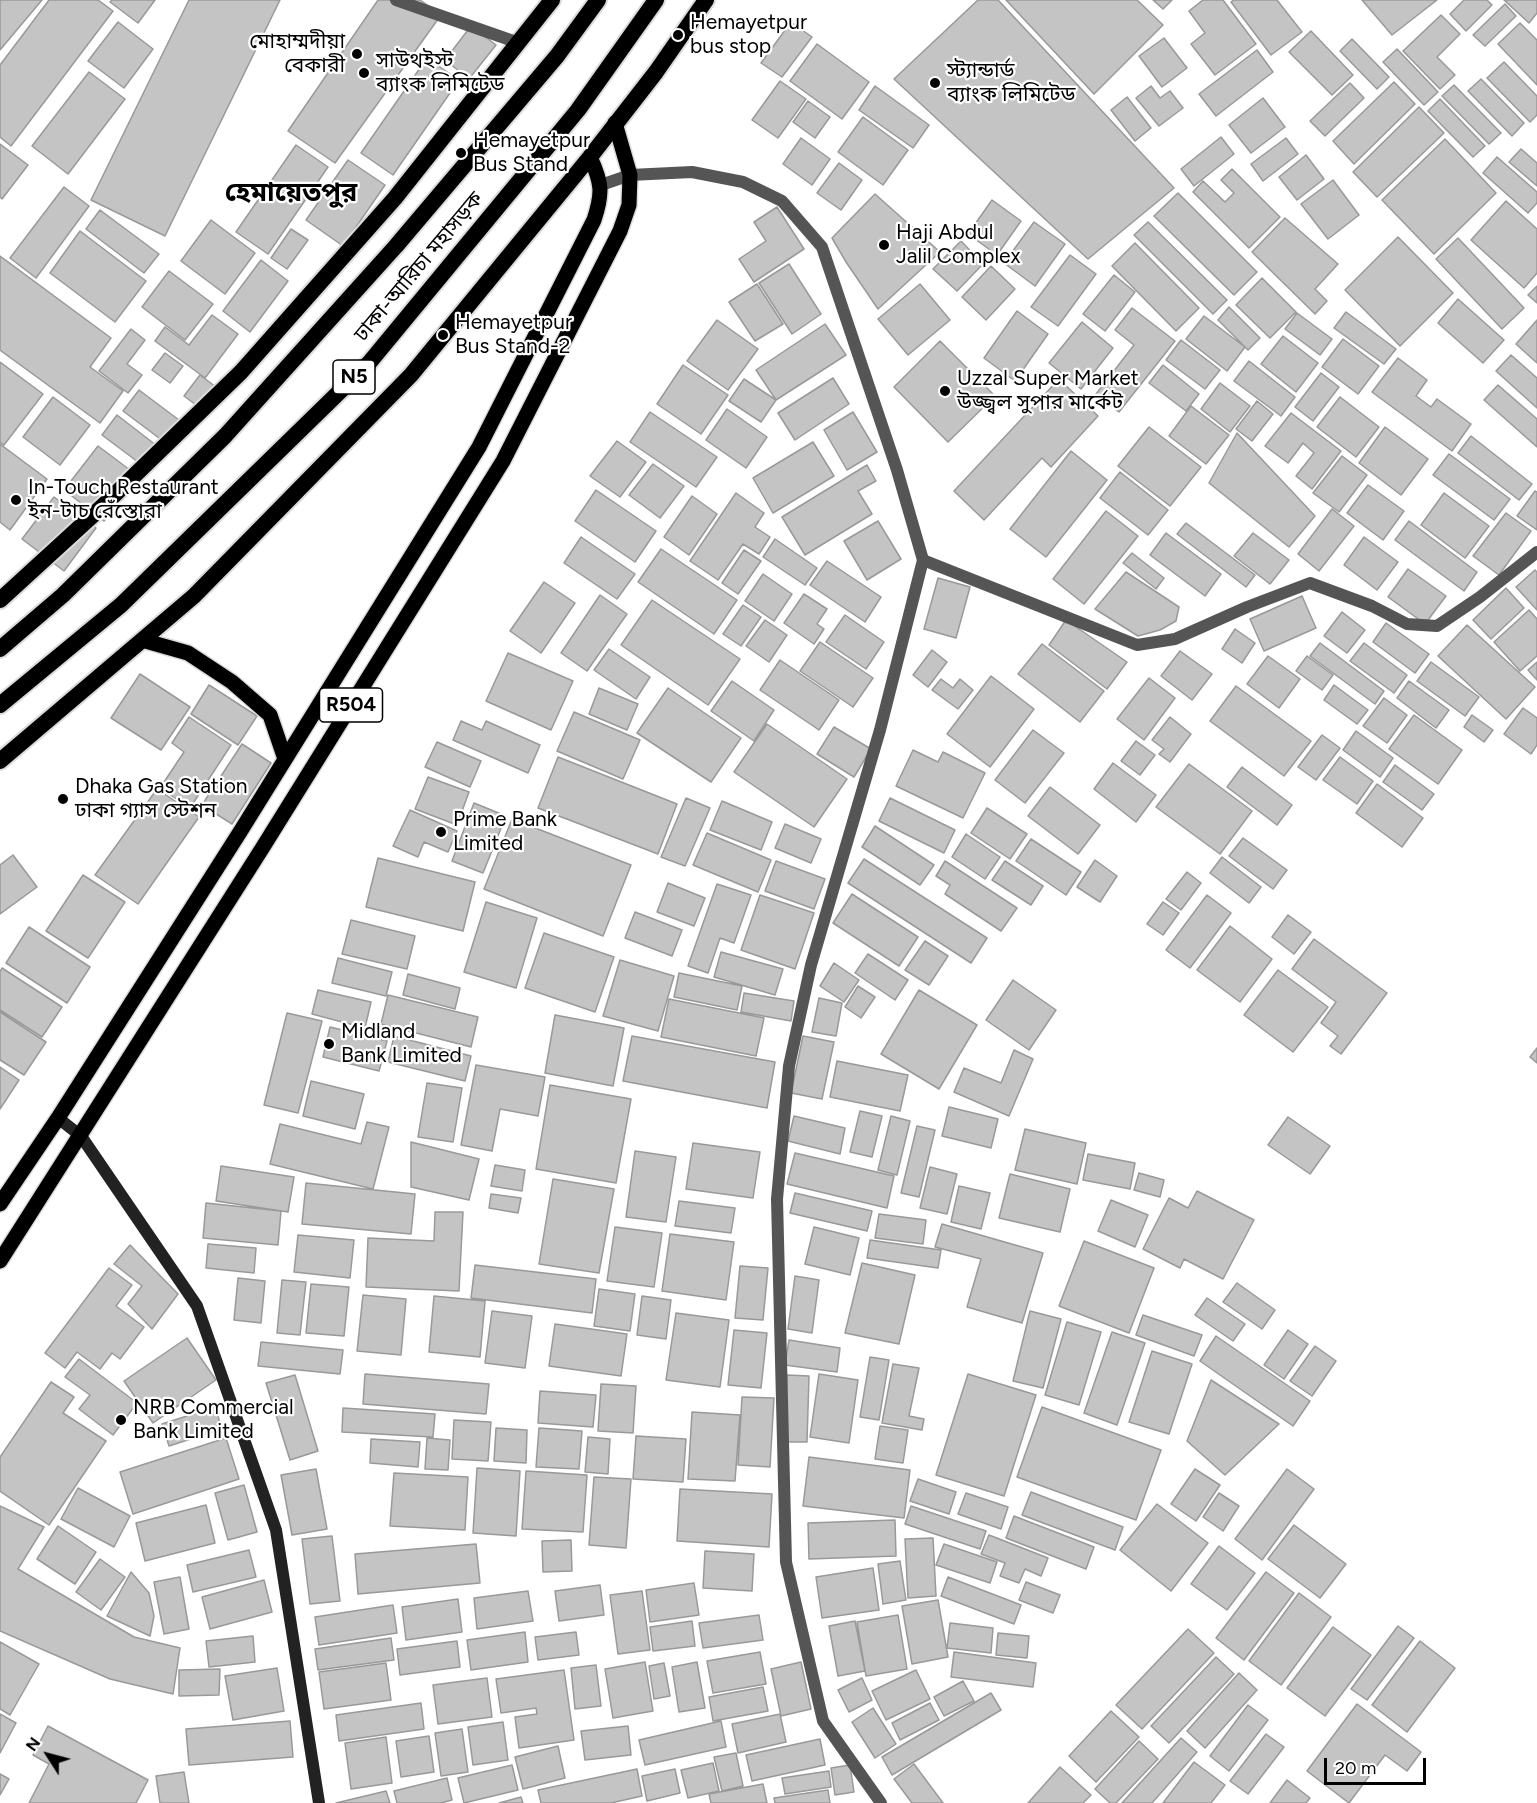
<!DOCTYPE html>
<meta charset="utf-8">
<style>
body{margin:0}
#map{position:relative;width:1537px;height:1803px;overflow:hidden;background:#fff;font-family:Figtree,sans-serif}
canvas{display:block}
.north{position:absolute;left:18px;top:1725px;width:60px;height:60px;-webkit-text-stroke:4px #fff;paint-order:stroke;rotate:306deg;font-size:16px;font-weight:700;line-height:24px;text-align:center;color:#000}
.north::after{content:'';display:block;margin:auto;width:21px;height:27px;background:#000;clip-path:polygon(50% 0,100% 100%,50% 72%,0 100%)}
.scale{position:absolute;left:1324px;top:1758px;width:102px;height:27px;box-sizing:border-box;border:3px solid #000;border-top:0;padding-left:8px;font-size:18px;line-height:21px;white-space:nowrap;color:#000;-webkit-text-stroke:4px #fff;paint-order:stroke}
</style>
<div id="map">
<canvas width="1537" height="1803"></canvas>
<div class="north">N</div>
<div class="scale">20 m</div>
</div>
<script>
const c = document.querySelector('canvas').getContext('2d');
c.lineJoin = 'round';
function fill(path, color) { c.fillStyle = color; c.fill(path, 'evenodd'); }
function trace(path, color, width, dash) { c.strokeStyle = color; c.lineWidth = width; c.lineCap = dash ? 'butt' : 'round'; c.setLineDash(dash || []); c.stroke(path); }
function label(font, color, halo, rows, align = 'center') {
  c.font = font + ' Figtree,"Noto Sans Bengali",sans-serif'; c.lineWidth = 4.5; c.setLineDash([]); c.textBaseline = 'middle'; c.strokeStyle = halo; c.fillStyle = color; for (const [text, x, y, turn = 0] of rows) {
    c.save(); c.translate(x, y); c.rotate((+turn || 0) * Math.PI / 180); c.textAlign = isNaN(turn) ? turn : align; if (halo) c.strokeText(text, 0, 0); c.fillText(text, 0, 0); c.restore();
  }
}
const building = new Path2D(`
 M 0,0 L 42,0 L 0,50 Z
 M 49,0 L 98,0 L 113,11 L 11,146 L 0,137 L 0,65 Z
 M 112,0 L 155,0 L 138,23 L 110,2 Z
 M 189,0 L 280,0 L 165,236 L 91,200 Z
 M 378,0 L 420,0 L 441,15 L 335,163 L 288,131 Z
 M 978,0 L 998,0 L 1174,188 L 1088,259 L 894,79 Z
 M 1006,0 L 1137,0 L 1163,25 L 1094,94 Z
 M 1153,0 L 1172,0 L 1163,9 Z
 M 1203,0 L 1223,0 L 1256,44 L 1215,75 L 1191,44 L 1205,33 L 1189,11 Z
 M 1234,0 L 1277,0 L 1302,32 L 1271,55 L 1231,2 Z
 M 1362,0 L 1437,0 L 1392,35 Z
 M 1464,0 L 1487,0 L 1492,5 L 1466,31 L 1450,14 Z
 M 1504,0 L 1537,0 L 1537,13 L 1529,23 Z
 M 1505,4 L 1516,16 L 1485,46 L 1473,35 Z
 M 1441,15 L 1460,34 L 1437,57 L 1455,75 L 1440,89 L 1403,51 Z
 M 118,22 L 153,49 L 124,88 L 88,61 Z
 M 791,22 L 812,37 L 782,77 L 761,63 Z
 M 1520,23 L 1537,40 L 1537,85 L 1498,44 Z
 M 471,26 L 496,45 L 469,79 L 445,60 Z
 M 1311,31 L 1353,75 L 1332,95 L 1289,52 Z
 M 1164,38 L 1187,68 L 1162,87 L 1139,56 Z
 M 1352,39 L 1389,77 L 1377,89 L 1340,51 Z
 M 817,44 L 869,82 L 842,119 L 790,81 Z
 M 1397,49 L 1438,92 L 1424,105 L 1383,62 Z
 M 1257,50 L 1273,72 L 1216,116 L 1199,94 Z
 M 427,58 L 459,80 L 393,175 L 361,153 Z
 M 1504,62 L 1537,96 L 1537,115 L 1530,122 L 1487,78 Z
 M 89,72 L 125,99 L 68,174 L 32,146 Z
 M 1481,79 L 1524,123 L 1512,136 L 1468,91 Z
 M 780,81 L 806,99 L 778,138 L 752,120 Z
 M 1394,82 L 1415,104 L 1354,164 L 1333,141 Z
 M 1350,83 L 1364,98 L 1325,136 L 1310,121 Z
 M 1454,85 L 1501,133 L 1489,144 L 1442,96 Z
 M 875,86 L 929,125 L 913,148 L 859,110 Z
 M 1151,86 L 1160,98 L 1170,91 L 1183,108 L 1159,126 L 1136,98 Z
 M 1127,97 L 1151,128 L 1135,141 L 1111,110 Z
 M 1263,98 L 1285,127 L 1251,153 L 1229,125 Z
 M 1440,99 L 1485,146 L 1473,157 L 1428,111 Z
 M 808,101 L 830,117 L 815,138 L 793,122 Z
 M 1419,107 L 1444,133 L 1377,197 L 1353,172 Z
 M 863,117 L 908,150 L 883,185 L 838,152 Z
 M 1221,137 L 1234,154 L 1194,186 L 1181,169 Z
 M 801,138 L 830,159 L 812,185 L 783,164 Z
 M 1286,138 L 1298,154 L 1263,181 L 1251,164 Z
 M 1445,139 L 1496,193 L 1434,254 L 1382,200 Z
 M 0,144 L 28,165 L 2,199 L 0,197 Z
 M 296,145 L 328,167 L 268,254 L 236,232 Z
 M 1521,149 L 1537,163 L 1537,186 L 1509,162 Z
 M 1306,155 L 1324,179 L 1297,200 L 1279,177 Z
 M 1497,157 L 1537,192 L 1537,203 L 1528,213 L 1483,173 Z
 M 348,160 L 385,185 L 343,246 L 306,220 Z
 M 839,163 L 862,180 L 841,210 L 817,193 Z
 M 1232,169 L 1280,217 L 1249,248 L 1193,192 L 1203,181 L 1225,202 L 1234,193 L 1221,180 Z
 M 1333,180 L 1359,215 L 1328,239 L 1301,204 Z
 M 64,187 L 89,206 L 36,278 L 10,258 Z
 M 1178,193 L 1257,272 L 1234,295 L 1154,216 Z
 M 875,194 L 940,252 L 878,309 L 846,262 L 832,238 Z
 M 992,200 L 1021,221 L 997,255 L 968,234 Z
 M 1506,201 L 1537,229 L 1537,273 L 1524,288 L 1471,240 Z
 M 777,207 L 804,249 L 754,282 L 739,259 L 766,241 L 754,222 Z
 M 100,210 L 159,254 L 144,273 L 86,229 Z
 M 1285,218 L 1338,264 L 1315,289 L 1327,301 L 1315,314 L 1252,252 Z
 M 211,220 L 255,253 L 225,294 L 181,261 Z
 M 1034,222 L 1065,244 L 1035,286 L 1004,263 Z
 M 1148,222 L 1227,300 L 1213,314 L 1134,235 Z
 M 291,229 L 308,240 L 287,269 L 271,258 Z
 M 80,231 L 146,281 L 115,322 L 50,273 Z
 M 1398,237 L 1453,293 L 1400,346 L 1345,290 Z
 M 1458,238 L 1524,308 L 1502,329 L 1436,259 Z
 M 961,241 L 983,264 L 957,291 L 933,269 Z
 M 1135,243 L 1199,308 L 1176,331 L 1112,266 Z
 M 1070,255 L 1096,274 L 1058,326 L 1031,307 Z
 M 0,256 L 111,338 L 90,367 L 123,391 L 100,423 L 0,350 Z
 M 261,260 L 288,281 L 250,332 L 223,311 Z
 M 789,264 L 821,314 L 792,334 L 759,283 Z
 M 991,266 L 1015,289 L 986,320 L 962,297 Z
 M 169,271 L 213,304 L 185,340 L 142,307 Z
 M 1114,275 L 1135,292 L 1105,331 L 1083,314 Z
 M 1262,278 L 1296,312 L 1270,338 L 1236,305 Z
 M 757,284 L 783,324 L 755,341 L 729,302 Z
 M 920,284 L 950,320 L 908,355 L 878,319 Z
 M 1537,286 L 1537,303 L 1528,295 Z
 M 1458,299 L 1504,340 L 1483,363 L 1438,323 Z
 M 1229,307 L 1260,338 L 1248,350 L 1218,320 Z
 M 1132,308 L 1175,341 L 1119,412 L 1096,394 L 1134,345 L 1115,330 Z
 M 1017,311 L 1048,334 L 1015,381 L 984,358 Z
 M 1346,312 L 1396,349 L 1384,364 L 1334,328 Z
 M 1297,313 L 1332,339 L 1320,355 L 1285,329 Z
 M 212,315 L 238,334 L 205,378 L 155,341 L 165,327 L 189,345 Z
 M 1204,316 L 1245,347 L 1227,371 L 1186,339 Z
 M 717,320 L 758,349 L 728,390 L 687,361 Z
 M 1537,320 L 1537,363 L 1516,344 Z
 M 1082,322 L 1113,348 L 1081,389 L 1049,363 Z
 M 825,324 L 846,355 L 776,400 L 756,370 Z
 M 131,329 L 145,340 L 127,364 L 142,375 L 128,393 L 99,371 Z
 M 1283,336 L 1318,363 L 1296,392 L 1261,364 Z
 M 1343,339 L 1379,366 L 1358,394 L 1322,367 Z
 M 1181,340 L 1220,370 L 1205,389 L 1166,360 Z
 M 940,341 L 995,396 L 948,442 L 894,387 Z
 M 165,353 L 183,366 L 170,383 L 152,370 Z
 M 1511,355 L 1537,378 L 1537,408 L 1496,371 Z
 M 1398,358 L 1427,380 L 1416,396 L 1431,407 L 1437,399 L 1471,424 L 1452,451 L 1372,392 Z
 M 1249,361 L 1295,397 L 1281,416 L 1234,381 Z
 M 0,362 L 43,394 L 4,445 L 0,442 Z
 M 683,365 L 728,395 L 701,434 L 657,404 Z
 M 1163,365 L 1199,394 L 1186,411 L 1149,383 Z
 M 1321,373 L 1339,387 L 1313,421 L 1295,407 Z
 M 200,375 L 220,390 L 204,411 L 184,396 Z
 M 833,378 L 849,404 L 795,440 L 778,413 Z
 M 744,379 L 776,400 L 761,422 L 729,401 Z
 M 1059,379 L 1098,416 L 1051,467 L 1042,458 L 984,520 L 954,491 Z
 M 1220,383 L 1250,406 L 1230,432 L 1201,409 Z
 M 1498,385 L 1537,419 L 1537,447 L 1484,400 Z
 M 139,390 L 179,420 L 163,441 L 123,411 Z
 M 53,397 L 90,425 L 60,465 L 23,437 Z
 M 1340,397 L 1379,427 L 1356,457 L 1317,427 Z
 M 1257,401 L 1273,414 L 1252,441 L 1236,429 Z
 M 1191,406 L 1229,435 L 1206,464 L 1169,436 Z
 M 727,409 L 767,437 L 746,468 L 706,440 Z
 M 650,412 L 717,457 L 696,487 L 630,442 Z
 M 853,412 L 877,452 L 847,470 L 824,430 Z
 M 1291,413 L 1341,451 L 1312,489 L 1296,476 L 1314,453 L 1303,443 L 1288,463 L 1265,446 Z
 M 117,415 L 161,449 L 146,468 L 102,435 Z
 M 1149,427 L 1201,467 L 1170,506 L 1118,466 Z
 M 1385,427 L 1428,459 L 1401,495 L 1359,463 Z
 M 1237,433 L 1315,516 L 1289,547 L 1209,483 Z
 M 1471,436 L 1532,484 L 1519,500 L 1458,453 Z
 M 617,441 L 646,462 L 620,497 L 590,476 Z
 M 813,442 L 834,476 L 773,513 L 753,478 Z
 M 0,444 L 47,479 L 10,530 L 0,522 Z
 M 98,446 L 138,476 L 104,521 L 64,490 Z
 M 1071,451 L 1107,480 L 1046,557 L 1010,529 Z
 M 1449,454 L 1510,499 L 1494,520 L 1433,475 Z
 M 1342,456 L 1367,475 L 1339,512 L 1313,493 Z
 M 653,464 L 684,486 L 660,518 L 629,495 Z
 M 867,465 L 876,481 L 858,491 L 872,514 L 805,555 L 782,517 Z
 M 1120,472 L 1168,510 L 1148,535 L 1100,498 Z
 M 1368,485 L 1404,511 L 1383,540 L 1347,513 Z
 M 596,490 L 656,531 L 635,562 L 575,521 Z
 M 1535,491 L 1537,492 L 1537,530 L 1517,516 Z
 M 736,493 L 764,513 L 755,527 L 770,537 L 759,554 L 743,544 L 718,580 L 690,561 Z
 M 1444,493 L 1489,526 L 1465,558 L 1421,525 Z
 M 692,496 L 717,514 L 689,555 L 664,537 Z
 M 54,497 L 96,528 L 64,571 L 22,539 Z
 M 1332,509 L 1354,526 L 1319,571 L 1298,554 Z
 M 1106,511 L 1138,536 L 1084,604 L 1053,579 Z
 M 1506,513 L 1531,531 L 1499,575 L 1473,556 Z
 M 878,521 L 901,559 L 867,580 L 844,541 Z
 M 1409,521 L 1477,572 L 1464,591 L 1395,540 Z
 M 1186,523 L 1255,575 L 1246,587 L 1177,534 Z
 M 1166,533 L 1221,574 L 1205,596 L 1150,555 Z
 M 1253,533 L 1289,560 L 1270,584 L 1234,556 Z
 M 581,537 L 635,574 L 617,599 L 564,563 Z
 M 1364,537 L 1398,562 L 1377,590 L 1344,565 Z
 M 775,539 L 817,568 L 805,585 L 763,557 Z
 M 661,549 L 737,600 L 714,634 L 638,582 Z
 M 744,550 L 761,561 L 738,594 L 722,583 Z
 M 1132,553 L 1164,578 L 1156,589 L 1123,563 Z
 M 827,561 L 881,597 L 865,622 L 810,585 Z
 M 1408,569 L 1446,596 L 1425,624 L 1388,597 Z
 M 1535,570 L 1537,572 L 1537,610 L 1516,587 Z
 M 1126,572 L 1179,607 L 1176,621 L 1160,630 L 1138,636 L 1095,609 Z
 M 763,574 L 792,594 L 774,621 L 745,601 Z
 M 938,578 L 970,587 L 956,638 L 924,629 Z
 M 544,582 L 575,603 L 541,653 L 510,631 Z
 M 1506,588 L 1524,608 L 1491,639 L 1473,620 Z
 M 804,594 L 827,609 L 817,624 L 824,629 L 814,644 L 784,623 Z
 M 600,595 L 627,614 L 587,671 L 561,653 Z
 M 1302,596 L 1316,628 L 1264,651 L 1250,619 Z
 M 652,600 L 740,659 L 708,705 L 621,645 Z
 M 743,605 L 761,617 L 741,646 L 723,634 Z
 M 1529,610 L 1537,619 L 1537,656 L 1520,671 L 1494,642 Z
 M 1342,612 L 1365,630 L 1347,653 L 1324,636 Z
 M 845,615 L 884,642 L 866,669 L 826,642 Z
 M 765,620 L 787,635 L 769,662 L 746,646 Z
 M 1066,620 L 1127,662 L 1107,689 L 1049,645 Z
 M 1386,623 L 1429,654 L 1415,673 L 1373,642 Z
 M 1467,625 L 1535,687 L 1506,719 L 1438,656 Z
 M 1235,629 L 1255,643 L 1242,663 L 1222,649 Z
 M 820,642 L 873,678 L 853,707 L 800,671 Z
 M 1320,643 L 1384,691 L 1375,704 L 1310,656 Z
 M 1364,643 L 1407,675 L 1394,693 L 1350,661 Z
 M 1042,644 L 1104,691 L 1080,722 L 1018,674 Z
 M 609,649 L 650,677 L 636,699 L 594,670 Z
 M 932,650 L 947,662 L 928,687 L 913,675 Z
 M 1180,651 L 1212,674 L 1192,700 L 1161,676 Z
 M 508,653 L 573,681 L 551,730 L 486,701 Z
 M 1268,656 L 1300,679 L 1279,708 L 1247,684 Z
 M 1307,656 L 1333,675 L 1322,690 L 1296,671 Z
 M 780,660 L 839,700 L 819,730 L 760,690 Z
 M 1431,662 L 1479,697 L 1465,716 L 1417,681 Z
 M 1537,662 L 1537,680 L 1528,670 Z
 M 140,674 L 190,707 L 161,750 L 111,718 Z
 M 991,676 L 1034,709 L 990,767 L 947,734 Z
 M 1149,678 L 1175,698 L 1144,740 L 1117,719 Z
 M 941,679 L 953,688 L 960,679 L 973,690 L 958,709 L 932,690 Z
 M 732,681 L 774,710 L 754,741 L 711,711 Z
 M 1409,681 L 1449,710 L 1436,728 L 1397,698 Z
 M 209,685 L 257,716 L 238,745 L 191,714 Z
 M 1334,685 L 1368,710 L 1357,724 L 1324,700 Z
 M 1236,686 L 1311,741 L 1284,776 L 1210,721 Z
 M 599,688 L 638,704 L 627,730 L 589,714 Z
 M 668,688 L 741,738 L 711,782 L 637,733 Z
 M 1384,698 L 1407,715 L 1387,743 L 1363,726 Z
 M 1523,708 L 1537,718 L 1537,745 L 1531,754 L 1504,734 Z
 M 574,712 L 640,740 L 623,779 L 557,751 Z
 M 1414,715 L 1462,750 L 1438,784 L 1389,749 Z
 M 1472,715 L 1493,730 L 1484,742 L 1464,727 Z
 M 189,717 L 231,745 L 190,808 L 160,788 L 184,752 L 172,743 Z
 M 1170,717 L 1191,734 L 1170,762 L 1159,754 L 1164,749 L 1152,740 Z
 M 461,721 L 482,730 L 486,721 L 540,745 L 528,773 L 453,740 Z
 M 767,724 L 847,779 L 814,827 L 734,772 Z
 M 834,727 L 871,749 L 854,777 L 817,754 Z
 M 1033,730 L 1064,753 L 1025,803 L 995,780 Z
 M 1356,731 L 1393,758 L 1380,777 L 1343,750 Z
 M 1322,735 L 1340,748 L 1316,780 L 1298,767 Z
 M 1136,741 L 1155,755 L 1140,775 L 1121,761 Z
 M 437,742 L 481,761 L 470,787 L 425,767 Z
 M 242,744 L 271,763 L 232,824 L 202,805 Z
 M 913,750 L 938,762 L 943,752 L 985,773 L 963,818 L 896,786 Z
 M 558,757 L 677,804 L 658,854 L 538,808 Z
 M 1340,757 L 1373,781 L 1357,804 L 1323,780 Z
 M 1113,763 L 1156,795 L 1136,822 L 1094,789 Z
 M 1189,764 L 1252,811 L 1220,854 L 1156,807 Z
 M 1395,765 L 1434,794 L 1422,810 L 1383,782 Z
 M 1242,767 L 1292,805 L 1277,825 L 1227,787 Z
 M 428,777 L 469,792 L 457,825 L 415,809 Z
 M 1377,784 L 1423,818 L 1402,847 L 1356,813 Z
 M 1050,787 L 1100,825 L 1078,854 L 1028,816 Z
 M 157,789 L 199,817 L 138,904 L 95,875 Z
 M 686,798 L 710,808 L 685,866 L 661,857 Z
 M 890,798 L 955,830 L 944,853 L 879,821 Z
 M 722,801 L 772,822 L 761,850 L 710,830 Z
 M 474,803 L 506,816 L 483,873 L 452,861 Z
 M 987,808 L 1027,834 L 1010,859 L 971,833 Z
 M 410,810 L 457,831 L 448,852 L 424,842 L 418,857 L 393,846 Z
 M 512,819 L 631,865 L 603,936 L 484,889 Z
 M 785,824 L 821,839 L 811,863 L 775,848 Z
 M 875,826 L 934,865 L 920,885 L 862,847 Z
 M 707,833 L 771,860 L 758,892 L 693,865 Z
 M 966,834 L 1000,857 L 985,879 L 952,857 Z
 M 1243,838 L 1287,870 L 1273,889 L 1229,856 Z
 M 1031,839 L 1081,872 L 1066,895 L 1016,861 Z
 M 13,855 L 37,887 L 0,914 L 0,865 Z
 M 1222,857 L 1261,887 L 1249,903 L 1210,873 Z
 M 378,858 L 475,882 L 463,931 L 366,907 Z
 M 864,859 L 987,938 L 971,963 L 848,883 Z
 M 1095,860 L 1117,876 L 1100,902 L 1077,887 Z
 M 776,861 L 825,879 L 814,909 L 765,891 Z
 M 945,861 L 1017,908 L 1001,931 L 945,894 L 950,885 L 936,876 Z
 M 1005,861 L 1043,886 L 1031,905 L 992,880 Z
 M 1187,872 L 1201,883 L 1181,910 L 1166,899 Z
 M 83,875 L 125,902 L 88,958 L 46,931 Z
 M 668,883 L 705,898 L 694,926 L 657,912 Z
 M 717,884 L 751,895 L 734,943 L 720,938 L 708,973 L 688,966 Z
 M 852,894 L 918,937 L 899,966 L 833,923 Z
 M 760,895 L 814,913 L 795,969 L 741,950 Z
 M 1207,895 L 1231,913 L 1190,968 L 1166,950 Z
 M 486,902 L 537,918 L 516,988 L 464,972 Z
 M 1163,902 L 1179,913 L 1163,935 L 1147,924 Z
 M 635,912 L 682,930 L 672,956 L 625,938 Z
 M 1288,915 L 1311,932 L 1294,954 L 1272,937 Z
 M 351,920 L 415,936 L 407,969 L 342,954 Z
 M 1230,926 L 1272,959 L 1240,1002 L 1197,970 Z
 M 29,927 L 90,967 L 67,1003 L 6,963 Z
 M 544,933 L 614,957 L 595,1012 L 525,988 Z
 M 1314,939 L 1387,993 L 1341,1054 L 1330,1046 L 1338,1036 L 1321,1023 L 1336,1002 L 1292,969 Z
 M 925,941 L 948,956 L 929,985 L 905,970 Z
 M 721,952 L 783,969 L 775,995 L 714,977 Z
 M 868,954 L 908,980 L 895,1000 L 855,973 Z
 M 338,958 L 392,972 L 386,996 L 332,983 Z
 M 620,960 L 674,976 L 658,1031 L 603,1016 Z
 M 834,963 L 859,980 L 844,1002 L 820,986 Z
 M 2,968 L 62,1007 L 42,1037 L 0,1010 L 0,972 Z
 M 1278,970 L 1328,1007 L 1293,1052 L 1244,1015 Z
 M 679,973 L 742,986 L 737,1010 L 674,997 Z
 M 408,974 L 460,988 L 455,1009 L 403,995 Z
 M 1013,980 L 1056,1010 L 1029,1050 L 986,1020 Z
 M 858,986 L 875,997 L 861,1018 L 845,1007 Z
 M 318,990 L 371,1002 L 365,1028 L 312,1014 Z
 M 919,990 L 977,1025 L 939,1089 L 881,1054 Z
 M 744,993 L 794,1001 L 791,1021 L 741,1012 Z
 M 388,995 L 478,1017 L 471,1047 L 381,1024 Z
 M 819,998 L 842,1003 L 836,1036 L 812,1032 Z
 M 669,999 L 764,1018 L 756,1056 L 661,1037 Z
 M 0,1012 L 46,1042 L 24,1075 L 0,1060 Z
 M 287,1013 L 322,1021 L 298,1113 L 264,1105 Z
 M 555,1015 L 624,1028 L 613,1086 L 545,1073 Z
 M 330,1027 L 387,1041 L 379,1071 L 323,1057 Z
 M 394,1036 L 471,1056 L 465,1081 L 388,1062 Z
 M 632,1036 L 775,1062 L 767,1108 L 623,1081 Z
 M 803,1036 L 834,1042 L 822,1099 L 791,1093 Z
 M 1537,1048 L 1537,1063 L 1530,1057 Z
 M 1014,1050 L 1033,1059 L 1009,1116 L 954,1092 L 964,1068 L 1001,1083 Z
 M 837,1061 L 908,1075 L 900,1111 L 830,1097 Z
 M 476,1065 L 545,1077 L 538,1116 L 500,1109 L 492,1151 L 461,1145 Z
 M 0,1067 L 19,1080 L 0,1109 Z
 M 311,1081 L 364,1094 L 355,1129 L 303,1116 Z
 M 427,1083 L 462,1088 L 453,1142 L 418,1137 Z
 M 550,1085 L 631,1099 L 616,1183 L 536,1169 Z
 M 949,1107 L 998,1119 L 991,1148 L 942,1136 Z
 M 860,1111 L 882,1116 L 872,1157 L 850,1152 Z
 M 794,1116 L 845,1128 L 840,1154 L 788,1141 Z
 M 891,1116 L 910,1121 L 897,1175 L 878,1170 Z
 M 1288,1117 L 1330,1146 L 1310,1174 L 1268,1145 Z
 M 367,1122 L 389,1127 L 373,1189 L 270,1164 L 280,1124 L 361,1144 Z
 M 917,1126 L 935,1130 L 919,1197 L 901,1193 Z
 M 1025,1129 L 1086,1143 L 1077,1184 L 1015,1170 Z
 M 411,1142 L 479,1159 L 469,1200 L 411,1187 Z
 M 693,1143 L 760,1152 L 753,1198 L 686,1189 Z
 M 635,1151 L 676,1157 L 666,1222 L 626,1217 Z
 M 795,1153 L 894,1176 L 887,1208 L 787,1184 Z
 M 1088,1154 L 1135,1163 L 1130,1189 L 1083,1180 Z
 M 495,1165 L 525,1170 L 522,1191 L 491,1186 Z
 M 221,1166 L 294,1177 L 288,1212 L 216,1201 Z
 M 930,1167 L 957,1174 L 947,1214 L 920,1208 Z
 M 1139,1173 L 1164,1180 L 1160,1197 L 1134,1190 Z
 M 1010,1174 L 1070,1189 L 1060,1232 L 999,1218 Z
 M 553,1179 L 614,1189 L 599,1273 L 539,1264 Z
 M 306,1183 L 415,1194 L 411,1234 L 302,1224 Z
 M 959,1186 L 990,1193 L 981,1229 L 951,1222 Z
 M 1197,1191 L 1254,1220 L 1223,1279 L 1184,1259 L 1180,1268 L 1143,1249 L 1169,1198 L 1188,1208 Z
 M 795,1193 L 872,1211 L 867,1231 L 790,1213 Z
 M 491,1194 L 521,1198 L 518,1213 L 489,1208 Z
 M 1111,1200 L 1148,1215 L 1135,1247 L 1098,1231 Z
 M 679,1201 L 735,1208 L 731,1233 L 675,1226 Z
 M 206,1203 L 281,1211 L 278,1245 L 203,1238 Z
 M 435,1212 L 463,1212 L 459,1291 L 366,1287 L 368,1238 L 434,1241 Z
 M 879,1214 L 926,1220 L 923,1244 L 875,1238 Z
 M 942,1224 L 1043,1253 L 1022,1323 L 967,1307 L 981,1259 L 935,1247 Z
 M 615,1227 L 662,1233 L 654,1287 L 607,1281 Z
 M 814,1227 L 859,1238 L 850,1275 L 805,1264 Z
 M 670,1234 L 734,1242 L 726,1300 L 662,1291 Z
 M 298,1235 L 354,1240 L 350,1278 L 294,1272 Z
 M 870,1240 L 941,1250 L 938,1268 L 867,1258 Z
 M 1084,1241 L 1154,1268 L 1129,1333 L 1059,1306 Z
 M 208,1244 L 256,1248 L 254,1273 L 206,1268 Z
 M 130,1245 L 178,1294 L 152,1329 L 128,1304 L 142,1286 L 114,1264 Z
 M 862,1263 L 915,1275 L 899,1344 L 845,1333 Z
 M 475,1265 L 596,1279 L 592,1313 L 471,1298 Z
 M 740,1266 L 768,1268 L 763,1320 L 735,1318 Z
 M 109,1268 L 132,1285 L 116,1306 L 144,1327 L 120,1359 L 112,1353 L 100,1369 L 77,1352 L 65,1368 L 45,1353 Z
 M 795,1276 L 819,1280 L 812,1333 L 788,1329 Z
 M 238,1278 L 265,1281 L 261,1323 L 234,1320 Z
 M 282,1280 L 306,1282 L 300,1335 L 277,1333 Z
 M 1237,1283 L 1275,1310 L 1262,1329 L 1223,1302 Z
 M 311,1284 L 349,1287 L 344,1336 L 306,1333 Z
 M 599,1289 L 635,1294 L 630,1331 L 594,1326 Z
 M 363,1295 L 406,1299 L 401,1355 L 357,1351 Z
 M 434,1296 L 485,1301 L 480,1357 L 429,1352 Z
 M 642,1296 L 671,1300 L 666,1339 L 637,1335 Z
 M 1207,1298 L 1245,1324 L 1233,1341 L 1195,1315 Z
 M 492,1311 L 532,1316 L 525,1368 L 485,1363 Z
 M 1030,1311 L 1061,1319 L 1043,1388 L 1013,1381 Z
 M 676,1313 L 729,1320 L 720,1387 L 666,1380 Z
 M 1143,1315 L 1202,1335 L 1194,1356 L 1136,1335 Z
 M 1067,1322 L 1101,1332 L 1079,1405 L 1045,1395 Z
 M 555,1324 L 627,1334 L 621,1376 L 549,1366 Z
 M 734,1330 L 767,1333 L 761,1388 L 728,1385 Z
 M 1288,1330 L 1308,1344 L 1284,1379 L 1264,1365 Z
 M 1112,1332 L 1145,1343 L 1117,1425 L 1084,1413 Z
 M 1216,1336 L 1310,1401 L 1293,1426 L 1200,1361 Z
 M 187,1338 L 216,1380 L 153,1423 L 124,1381 Z
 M 789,1340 L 840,1348 L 837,1372 L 785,1365 Z
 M 261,1342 L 343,1350 L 340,1374 L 258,1366 Z
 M 1315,1346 L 1336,1361 L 1312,1396 L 1290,1381 Z
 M 1152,1351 L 1192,1364 L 1169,1434 L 1129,1422 Z
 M 870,1357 L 889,1360 L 879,1420 L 860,1417 Z
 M 79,1359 L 137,1403 L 113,1435 L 79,1409 L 90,1395 L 65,1377 Z
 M 893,1364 L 919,1368 L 909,1416 L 924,1419 L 922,1430 L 882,1423 Z
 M 365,1374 L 489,1384 L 486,1414 L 363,1404 Z
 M 819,1374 L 858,1380 L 849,1443 L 810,1437 Z
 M 968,1374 L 1036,1395 L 1004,1496 L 936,1475 Z
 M 295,1375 L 318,1451 L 290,1460 L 266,1383 Z
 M 787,1375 L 809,1376 L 807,1442 L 785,1442 Z
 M 1211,1380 L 1279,1424 L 1225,1475 L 1187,1441 Z
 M 51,1382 L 74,1397 L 63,1413 L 106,1441 L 49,1525 L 0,1491 L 0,1457 Z
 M 601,1384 L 636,1386 L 633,1433 L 598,1431 Z
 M 540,1391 L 596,1395 L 593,1427 L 538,1423 Z
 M 742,1397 L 774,1398 L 770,1467 L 738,1465 Z
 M 215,1407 L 222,1429 L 169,1446 L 162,1424 Z
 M 1042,1407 L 1161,1450 L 1136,1520 L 1017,1477 Z
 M 343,1408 L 435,1414 L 433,1437 L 342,1432 Z
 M 692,1412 L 740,1415 L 735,1481 L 688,1479 Z
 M 454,1420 L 491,1422 L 488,1461 L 452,1459 Z
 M 880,1426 L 908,1430 L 903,1463 L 875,1459 Z
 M 496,1428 L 527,1430 L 526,1463 L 494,1461 Z
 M 539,1428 L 582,1431 L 579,1469 L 536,1467 Z
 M 636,1436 L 686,1439 L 683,1482 L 633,1479 Z
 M 588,1437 L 610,1439 L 608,1474 L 585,1472 Z
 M 226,1438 L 239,1479 L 133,1514 L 120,1472 Z
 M 427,1438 L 450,1440 L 448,1470 L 425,1469 Z
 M 371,1439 L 420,1442 L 418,1467 L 370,1463 Z
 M 809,1457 L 910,1470 L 904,1518 L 803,1506 Z
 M 477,1468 L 520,1471 L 516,1536 L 473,1533 Z
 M 316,1469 L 327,1529 L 292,1535 L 281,1475 Z
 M 1195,1469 L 1220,1485 L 1196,1521 L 1171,1504 Z
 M 1287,1469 L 1314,1489 L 1262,1560 L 1235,1539 Z
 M 526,1471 L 587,1475 L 583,1532 L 522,1529 Z
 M 394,1473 L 468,1477 L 465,1530 L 390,1526 Z
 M 594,1477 L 631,1479 L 626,1548 L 589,1545 Z
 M 918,1479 L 956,1492 L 949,1514 L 910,1501 Z
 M 244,1485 L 257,1532 L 228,1540 L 215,1493 Z
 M 78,1488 L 130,1516 L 114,1547 L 61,1519 Z
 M 680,1489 L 772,1494 L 769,1547 L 677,1541 Z
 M 1031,1492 L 1123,1527 L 1115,1550 L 1022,1515 Z
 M 966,1493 L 1008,1507 L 1001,1529 L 958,1514 Z
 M 1219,1493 L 1239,1506 L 1223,1531 L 1203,1517 Z
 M 1157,1504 L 1208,1543 L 1171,1591 L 1120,1550 Z
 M 206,1505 L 215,1543 L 145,1561 L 136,1523 Z
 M 0,1506 L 44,1527 L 18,1569 L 134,1637 L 180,1648 L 173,1694 L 110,1679 L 0,1631 Z
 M 911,1506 L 986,1531 L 980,1549 L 905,1524 Z
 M 1014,1516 L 1094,1547 L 1086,1569 L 1006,1538 Z
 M 895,1520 L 896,1556 L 809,1559 L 808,1523 Z
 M 1294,1525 L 1346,1564 L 1320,1598 L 1268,1559 Z
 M 58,1526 L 96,1552 L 75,1584 L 37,1559 Z
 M 989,1535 L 1048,1558 L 1041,1576 L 1025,1569 L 1019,1583 L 1000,1576 L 1005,1563 L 981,1554 Z
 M 332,1536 L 340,1601 L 310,1604 L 302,1539 Z
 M 933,1538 L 936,1596 L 908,1598 L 905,1539 Z
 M 571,1540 L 572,1571 L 543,1572 L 542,1541 Z
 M 476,1544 L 480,1583 L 358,1594 L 355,1554 Z
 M 944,1544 L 997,1562 L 990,1583 L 936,1565 Z
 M 1219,1546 L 1255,1573 L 1227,1610 L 1191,1584 Z
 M 249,1550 L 256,1577 L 193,1592 L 187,1565 Z
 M 705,1551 L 754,1554 L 752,1591 L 703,1588 Z
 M 100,1559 L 125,1577 L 101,1610 L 76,1592 Z
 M 900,1561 L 906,1600 L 883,1604 L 878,1564 Z
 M 873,1568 L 879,1610 L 822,1618 L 816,1577 Z
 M 131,1572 L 149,1593 L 154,1616 L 150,1636 L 107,1616 Z
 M 1266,1572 L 1294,1593 L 1244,1660 L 1216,1638 Z
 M 180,1577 L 189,1629 L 164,1634 L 154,1582 Z
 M 948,1577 L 1021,1605 L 1014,1624 L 941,1596 Z
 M 264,1580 L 272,1612 L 210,1629 L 202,1597 Z
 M 1026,1582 L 1060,1595 L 1053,1613 L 1019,1600 Z
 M 694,1583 L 699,1615 L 650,1622 L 646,1590 Z
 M 600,1585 L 604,1615 L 559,1621 L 555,1591 Z
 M 528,1591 L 533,1621 L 477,1629 L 474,1598 Z
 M 642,1591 L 650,1650 L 618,1654 L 610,1595 Z
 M 1299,1593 L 1331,1617 L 1281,1685 L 1249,1661 Z
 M 458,1599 L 462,1632 L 406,1640 L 402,1607 Z
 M 938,1600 L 948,1657 L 912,1664 L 902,1606 Z
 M 393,1605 L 397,1633 L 319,1645 L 315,1617 Z
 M 759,1615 L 763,1640 L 703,1648 L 699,1623 Z
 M 898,1615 L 907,1669 L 866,1676 L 857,1622 Z
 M 692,1621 L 695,1646 L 653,1651 L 650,1627 Z
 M 855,1621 L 865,1671 L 838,1676 L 829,1626 Z
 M 950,1623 L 993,1628 L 991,1653 L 947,1648 Z
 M 1398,1626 L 1414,1638 L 1367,1700 L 1351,1689 Z
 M 1333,1627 L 1371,1655 L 1325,1716 L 1287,1688 Z
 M 1188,1629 L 1214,1653 L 1142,1729 L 1116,1705 Z
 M 525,1632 L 528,1662 L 471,1670 L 467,1640 Z
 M 576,1632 L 579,1655 L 538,1660 L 535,1637 Z
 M 998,1633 L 1029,1636 L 1027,1658 L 996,1655 Z
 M 253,1636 L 255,1662 L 209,1667 L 206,1641 Z
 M 391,1638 L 394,1660 L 318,1670 L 315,1649 Z
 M 457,1641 L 460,1667 L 400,1675 L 397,1649 Z
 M 1420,1641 L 1455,1668 L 1407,1732 L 1372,1705 Z
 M 0,1642 L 39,1664 L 10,1715 L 0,1709 Z
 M 760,1652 L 766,1684 L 713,1693 L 707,1661 Z
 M 954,1652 L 1036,1663 L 1033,1687 L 951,1677 Z
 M 1216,1657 L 1234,1674 L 1169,1743 L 1151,1726 Z
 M 645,1662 L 653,1711 L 613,1718 L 605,1669 Z
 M 697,1662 L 705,1708 L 679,1712 L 672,1667 Z
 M 801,1662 L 811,1709 L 781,1716 L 771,1669 Z
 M 386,1663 L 391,1700 L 324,1709 L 319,1672 Z
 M 664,1663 L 670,1696 L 654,1699 L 649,1666 Z
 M 596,1665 L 601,1706 L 575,1709 L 571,1668 Z
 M 277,1668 L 284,1711 L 233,1720 L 225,1676 Z
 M 220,1669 L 219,1695 L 179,1696 L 179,1670 Z
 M 564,1670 L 574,1740 L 519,1748 L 515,1717 L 537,1714 L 536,1708 L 501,1713 L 496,1679 Z
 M 916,1670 L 930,1699 L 886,1720 L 872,1691 Z
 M 1239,1673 L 1257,1690 L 1205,1748 L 1187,1731 Z
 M 487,1678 L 492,1717 L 438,1724 L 433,1685 Z
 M 862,1678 L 872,1700 L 849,1712 L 838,1690 Z
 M 963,1681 L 974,1701 L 944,1716 L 934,1697 Z
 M 763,1687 L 768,1711 L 713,1721 L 709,1697 Z
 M 991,1693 L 1001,1710 L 892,1775 L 882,1757 Z
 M 421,1703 L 424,1729 L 339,1741 L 336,1715 Z
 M 930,1703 L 939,1720 L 900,1740 L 892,1723 Z
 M 1357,1704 L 1421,1752 L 1407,1771 L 1385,1755 L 1349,1803 L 1307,1771 Z
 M 1248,1705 L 1268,1720 L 1229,1771 L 1210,1756 Z
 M 873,1708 L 896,1744 L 875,1758 L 852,1722 Z
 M 1111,1711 L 1139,1737 L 1096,1782 L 1069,1756 Z
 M 0,1714 L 16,1723 L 0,1753 Z
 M 780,1714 L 786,1742 L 738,1753 L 732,1724 Z
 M 290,1721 L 293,1757 L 189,1765 L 186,1729 Z
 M 721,1721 L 726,1747 L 645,1765 L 639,1740 Z
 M 503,1722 L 508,1760 L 473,1765 L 468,1727 Z
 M 48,1726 L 148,1780 L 136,1803 L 29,1803 L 49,1764 L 33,1755 Z
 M 628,1726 L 631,1755 L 585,1760 L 581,1731 Z
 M 462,1729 L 468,1772 L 441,1776 L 435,1733 Z
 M 1266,1734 L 1284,1747 L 1248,1794 L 1230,1781 Z
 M 429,1736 L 434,1772 L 401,1777 L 396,1741 Z
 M 386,1737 L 392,1783 L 351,1789 L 345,1743 Z
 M 1181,1738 L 1197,1752 L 1152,1803 L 1122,1803 Z
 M 820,1739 L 825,1765 L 752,1781 L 746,1755 Z
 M 1139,1741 L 1158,1759 L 1116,1803 L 1110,1803 L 1095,1789 Z
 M 558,1746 L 565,1778 L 523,1789 L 515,1757 Z
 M 736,1753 L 743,1786 L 722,1791 L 714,1757 Z
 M 1194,1762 L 1225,1785 L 1211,1803 L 1163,1803 Z
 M 713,1763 L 719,1791 L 688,1798 L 681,1770 Z
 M 914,1764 L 943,1803 L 912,1803 L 894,1779 Z
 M 512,1765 L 518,1790 L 464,1803 L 458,1778 Z
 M 850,1765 L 854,1792 L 835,1795 L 831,1768 Z
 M 1060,1767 L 1091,1795 L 1083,1803 L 1028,1803 Z
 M 637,1769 L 642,1796 L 611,1803 L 541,1803 L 538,1790 Z
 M 675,1769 L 680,1793 L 647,1801 L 642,1776 Z
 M 829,1771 L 831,1787 L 785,1794 L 782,1778 Z
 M 184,1772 L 189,1803 L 160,1803 L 156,1776 Z
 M 0,1774 L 9,1779 L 0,1795 Z
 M 447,1778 L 452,1800 L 441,1803 L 397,1803 L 394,1791 Z
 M 1287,1780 L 1310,1798 L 1306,1803 L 1270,1803 Z
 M 763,1784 L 767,1803 L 711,1803 L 709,1794 Z
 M 828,1790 L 830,1803 L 775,1803 L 774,1798 Z
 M 386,1791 L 390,1803 L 336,1803 Z
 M 521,1797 L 523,1803 L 499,1803 Z`);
fill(building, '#c4c4c4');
trace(building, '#999', 1.5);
const primary = new Path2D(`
 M 142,640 L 188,653 L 232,682 L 270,715 L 285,759
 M 0,1204 L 58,1118 L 240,832 L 479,447 L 594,220 C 603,193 602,183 590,157
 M 0,1261 L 263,847 L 503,461 L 620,231 L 629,205 L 630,175 L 615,123`);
const trunk = new Path2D(`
 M 0,600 L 105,504 L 241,372 L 395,198 L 552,0
 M 0,649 L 63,595 L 225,436 L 396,246 L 557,56 L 598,0
 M 0,705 L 121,605 L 369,363 L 578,110 L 656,0
 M 0,761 L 194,596 L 411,375 L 590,157 L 656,72 L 706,0`);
trace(primary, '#dbdbdb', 18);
trace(trunk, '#dbdbdb', 20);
trace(new Path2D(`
 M 396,0 L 519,43
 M 923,560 L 1137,645 L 1175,639 L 1247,607 L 1310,583 L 1372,606 L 1407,624 L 1437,626 L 1480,597 L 1537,552`), '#555', 12);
trace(new Path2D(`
 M 601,185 L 630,175 L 692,172 L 743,182 L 782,201 L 822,247 L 897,470 L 923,560 L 880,730 L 811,965 L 789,1066 L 777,1199 L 786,1562 L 823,1721 L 881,1803`), '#555', 12);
trace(new Path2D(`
 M 58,1118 L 81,1136 L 197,1306 L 276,1530 L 319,1803`), '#222', 12);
trace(primary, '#000', 15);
trace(trunk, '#000', 16);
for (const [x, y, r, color] of [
 [678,35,6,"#000"],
 [357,54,6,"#000"],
 [364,73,6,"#000"],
 [935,83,6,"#000"],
 [461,153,6,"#000"],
 [884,245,6,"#000"],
 [443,335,6,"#000"],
 [945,391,6,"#000"],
 [16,500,6,"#000"],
 [63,799,6,"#000"],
 [441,832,6,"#000"],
 [329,1044,6,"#000"],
 [121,1420,6,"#000"]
]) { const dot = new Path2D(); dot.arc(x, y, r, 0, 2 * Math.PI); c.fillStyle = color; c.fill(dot); trace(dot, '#fff', 2); }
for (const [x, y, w] of [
 [354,377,42],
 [351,705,63]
]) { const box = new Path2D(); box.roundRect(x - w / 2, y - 17, w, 34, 4.5); c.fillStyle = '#fff'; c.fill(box); trace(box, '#000', 1.5); }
label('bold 20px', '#000', null, [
 ["N5",354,377],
 ["R504",351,705]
]);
label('21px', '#000', '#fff', [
 ["Hemayetpur",690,23],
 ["bus stop",690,47],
 ["মোহাম্মদীয়া",345,42,"right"],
 ["বেকারী",345,66,"right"],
 ["সাউথইস্ট",376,61],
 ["ব্যাংক লিমিটেড",376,85],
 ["স্ট্যান্ডার্ড",947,71],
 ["ব্যাংক লিমিটেড",947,95],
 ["Hemayetpur",473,141],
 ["Bus Stand",473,165],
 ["Haji Abdul",896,233],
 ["Jalil Complex",896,257],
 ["Hemayetpur",455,323],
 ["Bus Stand-2",455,347],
 ["Uzzal Super Market",957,379],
 ["উজ্জ্বল সুপার মার্কেট",957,403],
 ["In-Touch Restaurant",28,488],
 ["ইন-টাচ রেঁস্তোরা",28,512],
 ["Dhaka Gas Station",75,787],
 ["ঢাকা গ্যাস স্টেশন",75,811],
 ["Prime Bank",453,820],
 ["Limited",453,844],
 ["Midland",341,1032],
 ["Bank Limited",341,1056],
 ["NRB Commercial",133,1408],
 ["Bank Limited",133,1432]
], 'left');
label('21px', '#000', '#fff', [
 ["ঢাকা-আরিচা মহাসড়ক",419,267,-50]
]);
label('bold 27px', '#000', '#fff', [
 ["হেমায়েতপুর",291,193]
]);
</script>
